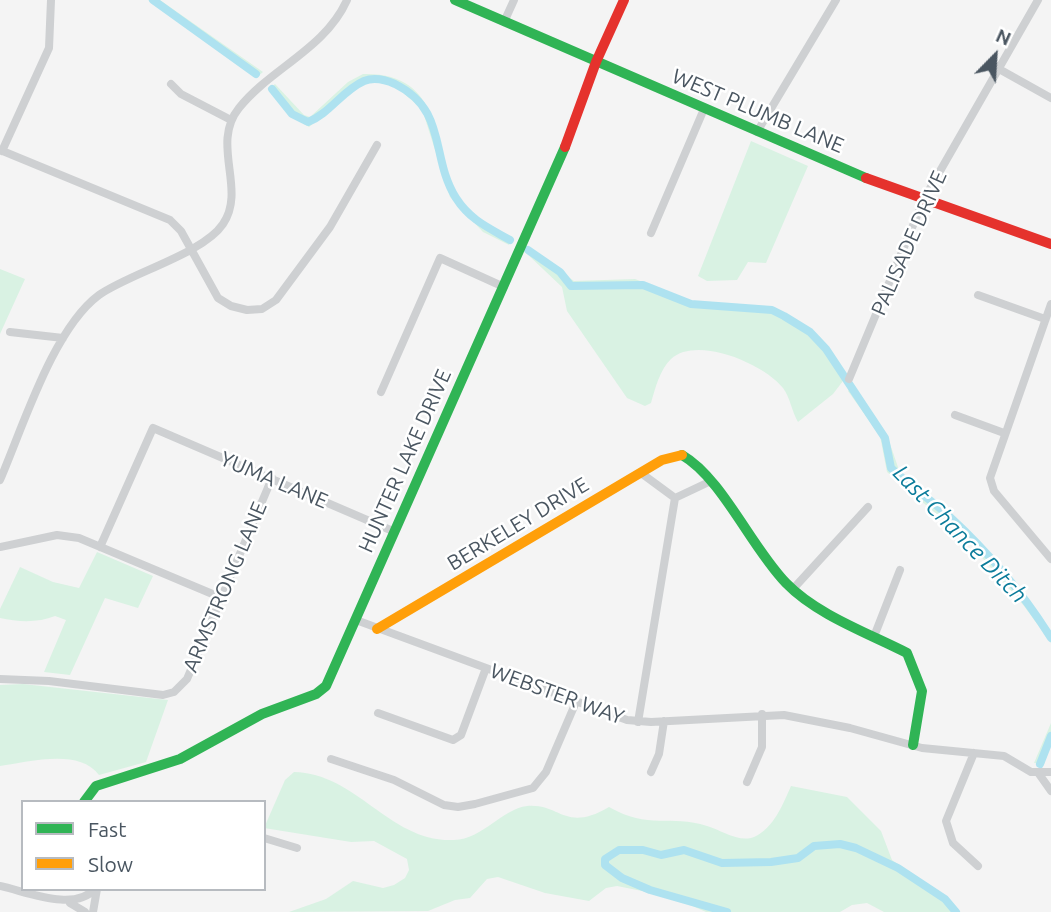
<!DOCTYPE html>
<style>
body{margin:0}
#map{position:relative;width:1051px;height:912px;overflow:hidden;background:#f4f4f4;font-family:Ubuntu,sans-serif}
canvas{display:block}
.legend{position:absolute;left:21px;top:800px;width:245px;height:91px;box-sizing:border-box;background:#fff;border:2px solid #b7bbc0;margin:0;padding:9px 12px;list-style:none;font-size:21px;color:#4a5661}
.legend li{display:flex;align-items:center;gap:14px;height:35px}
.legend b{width:35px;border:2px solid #b7bbc0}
.north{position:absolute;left:960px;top:21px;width:70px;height:70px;-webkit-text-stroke:5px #fff;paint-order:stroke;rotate:24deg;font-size:19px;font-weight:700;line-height:28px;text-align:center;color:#4a5661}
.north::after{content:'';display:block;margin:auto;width:24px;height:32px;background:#4a5661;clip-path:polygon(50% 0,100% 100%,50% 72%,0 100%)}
</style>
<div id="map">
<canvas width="1051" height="912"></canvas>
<ul class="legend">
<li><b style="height:9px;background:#30b455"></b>Fast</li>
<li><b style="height:9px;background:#ff9f0a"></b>Slow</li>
</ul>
<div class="north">N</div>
</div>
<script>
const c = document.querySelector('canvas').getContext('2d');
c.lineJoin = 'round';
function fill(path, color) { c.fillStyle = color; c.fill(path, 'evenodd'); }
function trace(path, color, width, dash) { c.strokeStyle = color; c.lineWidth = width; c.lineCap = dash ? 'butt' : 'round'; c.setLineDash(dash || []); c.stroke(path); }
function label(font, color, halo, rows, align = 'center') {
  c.font = font + ' Ubuntu,sans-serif'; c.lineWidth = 5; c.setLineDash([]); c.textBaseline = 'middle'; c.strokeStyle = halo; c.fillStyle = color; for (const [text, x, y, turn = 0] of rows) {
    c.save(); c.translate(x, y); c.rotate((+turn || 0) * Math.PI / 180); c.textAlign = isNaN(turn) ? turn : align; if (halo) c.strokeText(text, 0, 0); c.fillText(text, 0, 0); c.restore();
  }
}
fill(new Path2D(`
 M 148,0 L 160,0 L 263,72 L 257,77 Z
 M 363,74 C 442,72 433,142 454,190 C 465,213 491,227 513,237 L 509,245 L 483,232 L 450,197 L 422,109 L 395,86 L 381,81 L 364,82 L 309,127 L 294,118 L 269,89 L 275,84 L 304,115 L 310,117 L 348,82 Z
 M 751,141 L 808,166 L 766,263 L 748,262 L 737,280 L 707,281 L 698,276 Z
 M 528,247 L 574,281 L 635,279 L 691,301 L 774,307 L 820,337 L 846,377 L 833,394 L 798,422 C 792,412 790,397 783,388 C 764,364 697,335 671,359 C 660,369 655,389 651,403 L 645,406 L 627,398 L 567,311 L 562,287 L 525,252 Z
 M 0,269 L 25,279 L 0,334 Z
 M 853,384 L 888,438 L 900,473 L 925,492 L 982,547 L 1051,631 L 1051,643 L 1024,606 L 966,539 L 887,472 L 880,436 L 848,391 Z
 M 97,552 L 153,576 L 138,608 L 105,598 L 70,675 L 44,672 L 66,620 L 55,616 C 38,623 18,622 0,618 L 0,609 L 20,567 L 53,582 L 79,588 Z
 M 23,684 L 168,700 L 146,762 L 99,775 C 79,748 29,762 0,766 L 0,685 Z
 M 1051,723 L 1051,740 L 1044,764 L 1034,763 Z
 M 294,772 C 357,773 390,843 454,840 C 483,839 502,809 527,806 C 560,803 565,833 609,807 C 649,830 670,814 707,826 C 721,830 739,843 754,837 C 774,828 783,804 791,786 L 847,797 L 881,831 L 892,860 L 946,897 L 960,912 L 884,912 L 867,903 L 852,905 L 840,912 L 706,912 L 672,897 L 617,886 L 606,888 L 589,901 L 545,893 L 498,877 L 487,879 L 470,898 L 455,900 L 428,911 L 289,912 L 326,899 L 353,881 L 383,888 L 394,885 L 405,878 L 409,870 L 407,859 L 374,841 L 351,842 L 264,828 L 285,780 Z`), '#d9f2e3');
trace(new Path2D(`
 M 153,0 L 256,74
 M 272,89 L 292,114 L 308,122 C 329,114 343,90 364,81 C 374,77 386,80 395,84 C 448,110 430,157 456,198 C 470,220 489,228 510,240
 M 528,250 L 560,272 L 571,286 L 643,285 L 691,304 L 772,310 L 784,316 L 810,332 L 826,349 L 885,438 L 891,468 C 910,486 931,500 950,517 C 989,553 1023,593 1051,638
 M 1040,764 L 1051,736
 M 727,912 L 650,890 L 622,878 L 605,865 L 605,859 L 619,850 L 643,850 L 661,855 L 684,850 L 722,863 L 771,862 L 798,858 L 814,846 L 840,844 L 856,848 L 898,868 L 945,899 L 956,912`), '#aee2f0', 8);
trace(new Path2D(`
 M 504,22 L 514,0
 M 999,69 L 1051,98
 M 171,84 L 181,94 L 231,120
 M 757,132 L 836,0
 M 0,150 L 170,220 L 181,231 L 218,298 L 231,306 L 247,310 L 262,309 L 276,300 L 330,227 L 377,145
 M 2,151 L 49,48 L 51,0
 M 651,233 L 704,109
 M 978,295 L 1045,319
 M 1051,304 L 990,478 L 994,491 L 1051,559
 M 10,332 L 63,338
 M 849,379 L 924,199 L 1038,0
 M 381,392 L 440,258 L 504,287
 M 955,415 L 1004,433
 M 641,473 L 675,498
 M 0,480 C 23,427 53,329 99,295 C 130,273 203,254 223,224 C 247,189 210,144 239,108 C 271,68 325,49 347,0
 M 0,547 L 57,535 L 79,538 L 222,598
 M 100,547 L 153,428 L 395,532
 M 793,589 L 868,507
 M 356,620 L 627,720 L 651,722 L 784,715 L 850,728 L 922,748 L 1004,756 L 1031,772 L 1051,772
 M 875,634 L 900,570
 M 0,679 L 49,681 L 163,695 L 174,692 L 187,679 L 272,478
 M 378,713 L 453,740 L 461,735 L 486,668
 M 638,722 L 675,498 L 711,481
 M 974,753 L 946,821 L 953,843 L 978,866
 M 331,759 L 394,780 L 444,805 L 458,807 L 475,804 L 533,788 L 546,772 L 576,702
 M 651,772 L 659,754 L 664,721
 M 1039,774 L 1051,791
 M 747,782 L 762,747 L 762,714
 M 264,838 L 297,848
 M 0,886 C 28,892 74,912 95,889
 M 70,903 L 85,912
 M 93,912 L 97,889`), '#ced0d2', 8);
trace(new Path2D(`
 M 455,0 L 866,178
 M 682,455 C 722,478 751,547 786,583 C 817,615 868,633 907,653 L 922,691 L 913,745
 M 84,802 L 96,786 L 180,759 L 262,714 L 316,694 L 326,686 L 565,147`), '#30b455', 10);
trace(new Path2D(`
 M 377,629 L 662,460 L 682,455`), '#ff9f0a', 10);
trace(new Path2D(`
 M 565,147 L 596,62 L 624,0
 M 866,178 L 1051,244`), '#e5322d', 10);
label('21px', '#4a5661', '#fff', [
 ["WEST PLUMB LANE",758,111,23],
 ["PALISADE DRIVE",909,243,-66],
 ["HUNTER LAKE DRIVE",405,461,-66],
 ["YUMA LANE",274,480,23],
 ["BERKELEY DRIVE",518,524,-31],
 ["ARMSTRONG LANE",225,587,-67],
 ["WEBSTER WAY",557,694,20]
]);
label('italic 23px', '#0c7c9b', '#fff', [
 ["Last Chance Ditch",960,534,46]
]);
</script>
